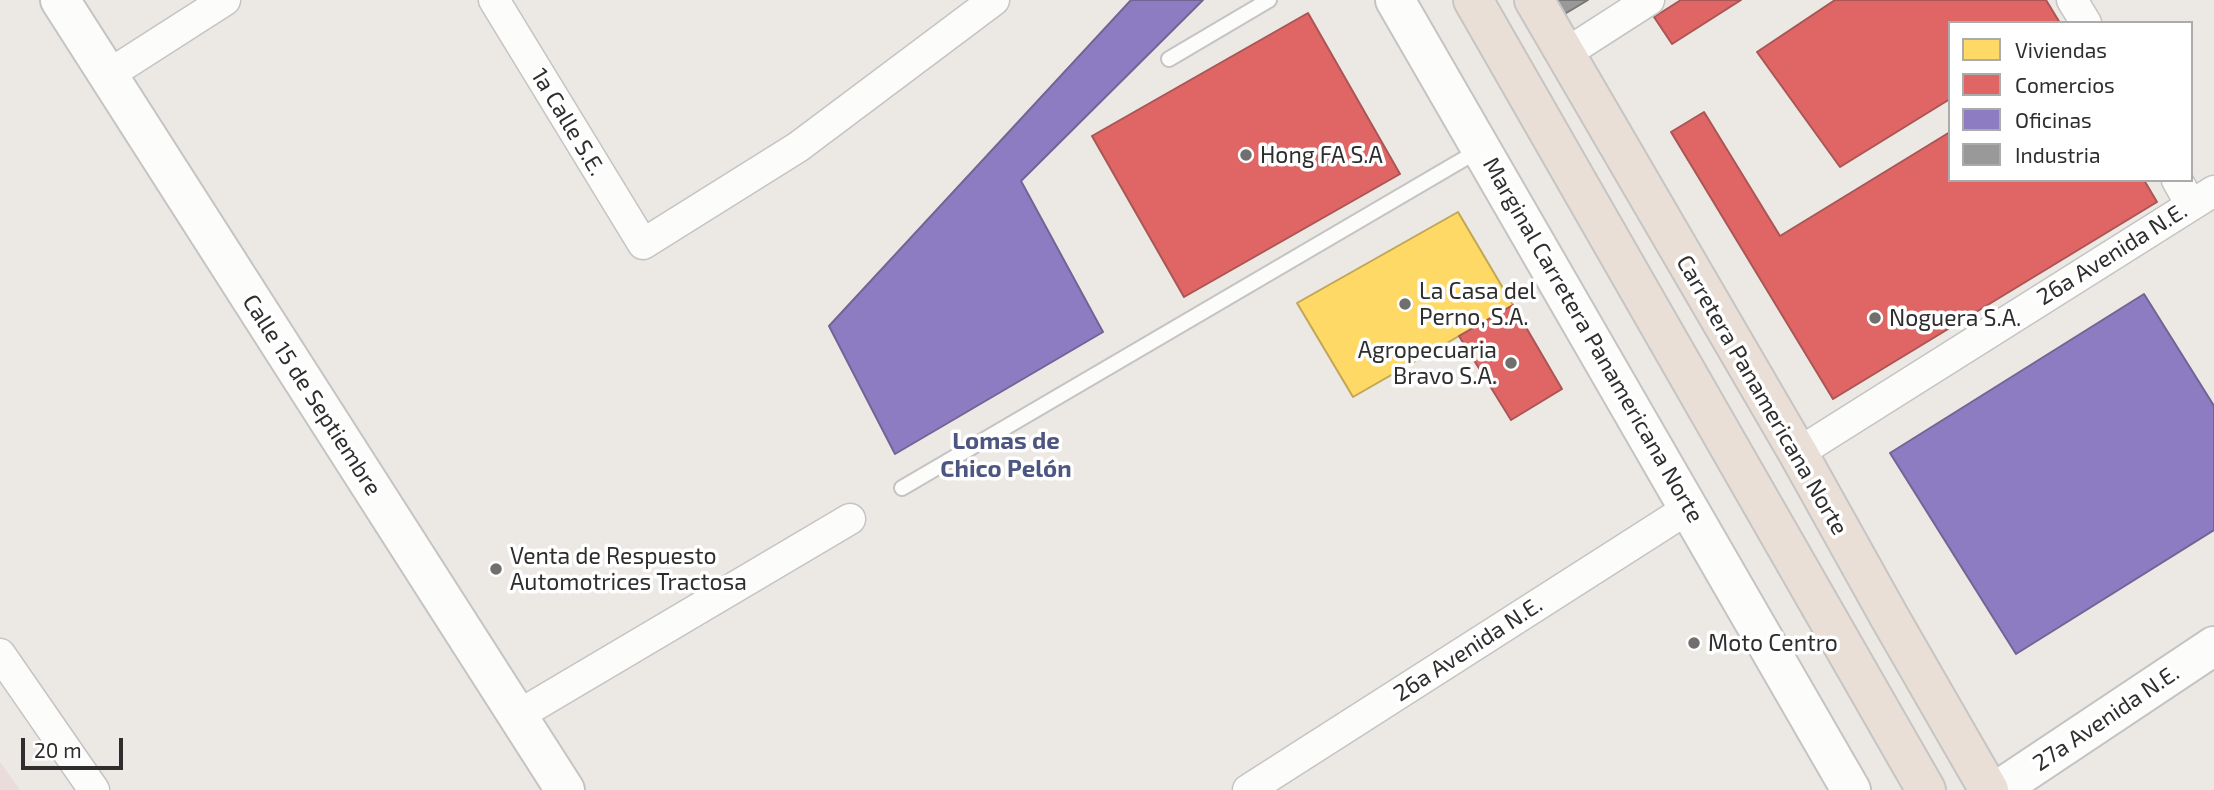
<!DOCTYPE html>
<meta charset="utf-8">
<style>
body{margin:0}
#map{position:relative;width:2214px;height:790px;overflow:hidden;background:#ece8e4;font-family:"Exo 2",sans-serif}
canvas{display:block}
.legend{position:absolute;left:1948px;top:21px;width:245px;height:161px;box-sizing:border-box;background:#fff;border:2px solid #ababab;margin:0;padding:9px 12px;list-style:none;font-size:21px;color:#2e2e2e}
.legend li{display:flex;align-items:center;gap:14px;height:35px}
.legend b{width:35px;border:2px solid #ababab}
.scale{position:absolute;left:21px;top:738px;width:102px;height:32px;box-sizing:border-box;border:4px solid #2e2e2e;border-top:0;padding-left:9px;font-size:21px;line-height:24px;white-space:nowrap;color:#2e2e2e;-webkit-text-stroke:5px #fff;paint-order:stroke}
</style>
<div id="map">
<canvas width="2214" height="790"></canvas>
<ul class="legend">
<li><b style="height:19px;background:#ffd966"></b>Viviendas</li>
<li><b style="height:19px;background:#e06666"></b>Comercios</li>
<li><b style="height:19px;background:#8e7cc3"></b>Oficinas</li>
<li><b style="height:19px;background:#999"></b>Industria</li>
</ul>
<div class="scale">20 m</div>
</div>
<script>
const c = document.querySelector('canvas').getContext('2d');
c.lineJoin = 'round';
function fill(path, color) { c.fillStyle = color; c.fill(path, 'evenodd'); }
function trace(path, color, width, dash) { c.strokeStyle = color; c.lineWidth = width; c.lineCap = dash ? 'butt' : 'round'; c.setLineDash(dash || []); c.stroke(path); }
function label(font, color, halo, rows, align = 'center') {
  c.font = font + ' "Exo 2",sans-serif'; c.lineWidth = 7; c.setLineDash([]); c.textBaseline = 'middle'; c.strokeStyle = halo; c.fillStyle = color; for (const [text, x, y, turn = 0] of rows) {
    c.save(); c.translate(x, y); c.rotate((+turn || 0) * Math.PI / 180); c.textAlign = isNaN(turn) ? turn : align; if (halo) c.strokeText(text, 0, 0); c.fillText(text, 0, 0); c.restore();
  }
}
fill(new Path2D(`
 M 0,762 L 20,790 L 0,790 Z`), '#e9dcdb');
const homes = new Path2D(`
 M 1458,212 L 1513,305 L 1353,397 L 1297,303 Z`);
fill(homes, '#ffd966');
trace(homes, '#c0a655', 2);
const shops = new Path2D(`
 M 1681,0 L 1741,0 L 1672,44 L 1654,17 Z
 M 1835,0 L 2046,0 L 2060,23 L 1950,23 L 1950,99 L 1840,167 L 1757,52 Z
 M 1308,13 L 1400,174 L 1184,297 L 1092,136 Z
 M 1704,112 L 1780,236 L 1950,132 L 1950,180 L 2144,180 L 2157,202 L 1833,399 L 1671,132 Z
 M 1513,305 L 1562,389 L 1511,420 L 1459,336 Z`);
fill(shops, '#e06666');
trace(shops, '#ab5555', 2);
const offices = new Path2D(`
 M 1131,0 L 1203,0 L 1021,181 L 1103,332 L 895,454 L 829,326 Z
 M 2144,294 L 2214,406 L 2214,530 L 2016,654 L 1890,453 Z`);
fill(offices, '#8e7cc3');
trace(offices, '#716596', 2);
const industry = new Path2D(`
 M 1555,0 L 1588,0 L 1563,15 Z`);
fill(industry, '#999');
trace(industry, '#797979', 2);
const lane = new Path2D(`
 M 1169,59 L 1269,0
 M 902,488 L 1481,149`);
const street = new Path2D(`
 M 494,0 L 643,244 L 798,147 L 994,0
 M 2072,0 L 2086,23
 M 1565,54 L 1649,0
 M 108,75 L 225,0
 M 2177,180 L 2191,205
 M 1798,453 L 2214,191
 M 0,654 L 94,790
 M 517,716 L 850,519
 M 1248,790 L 1689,508`);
const secondary = new Path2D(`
 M 60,0 L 565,790
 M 1395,0 L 1851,790
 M 1998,790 L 2214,646`);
const highway = new Path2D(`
 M 1473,0 L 1926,790
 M 1534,0 L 1798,453 L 1890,618 L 1989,790`);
trace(lane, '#c5c4c5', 18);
trace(street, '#c5c4c5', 33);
trace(secondary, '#c5c4c5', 42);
trace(highway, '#c6c5c4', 42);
trace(lane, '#fcfcfb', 14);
trace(street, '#fcfcfb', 30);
trace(secondary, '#fcfcfb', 38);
trace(highway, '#eadfd6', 38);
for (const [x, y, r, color] of [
 [1246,155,7,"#706f6e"],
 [1405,304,7,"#706f6e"],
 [1875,318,7,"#706f6e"],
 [1511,363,7,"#706f6e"],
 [496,569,7,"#706f6e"],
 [1694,643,7,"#706f6e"]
]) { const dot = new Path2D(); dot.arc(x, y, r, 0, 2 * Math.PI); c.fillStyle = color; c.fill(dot); trace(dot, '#fff', 2.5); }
label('23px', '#2e2e2e', '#fff', [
 ["1a Calle S.E.",568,122,59],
 ["26a Avenida N.E.",2112,254,-32],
 ["Marginal Carretera Panamericana Norte",1593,340,60],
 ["Calle 15 de Septiembre",312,395,57],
 ["Carretera Panamericana Norte",1762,395,60],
 ["26a Avenida N.E.",1468,649,-33],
 ["27a Avenida N.E.",2106,718,-34]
]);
label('23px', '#2e2e2e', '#fff', [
 ["Hong FA S.A",1260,155],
 ["La Casa del",1419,291],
 ["Perno, S.A.",1419,317],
 ["Noguera S.A.",1889,318],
 ["Agropecuaria",1497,350,"right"],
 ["Bravo S.A.",1497,376,"right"],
 ["Venta de Respuesto",510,556],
 ["Automotrices Tractosa",510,582],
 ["Moto Centro",1708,643]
], 'left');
label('bold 24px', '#4d5680', '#fff', [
 ["Lomas de",1006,441],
 ["Chico Pelón",1006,469]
]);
</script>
